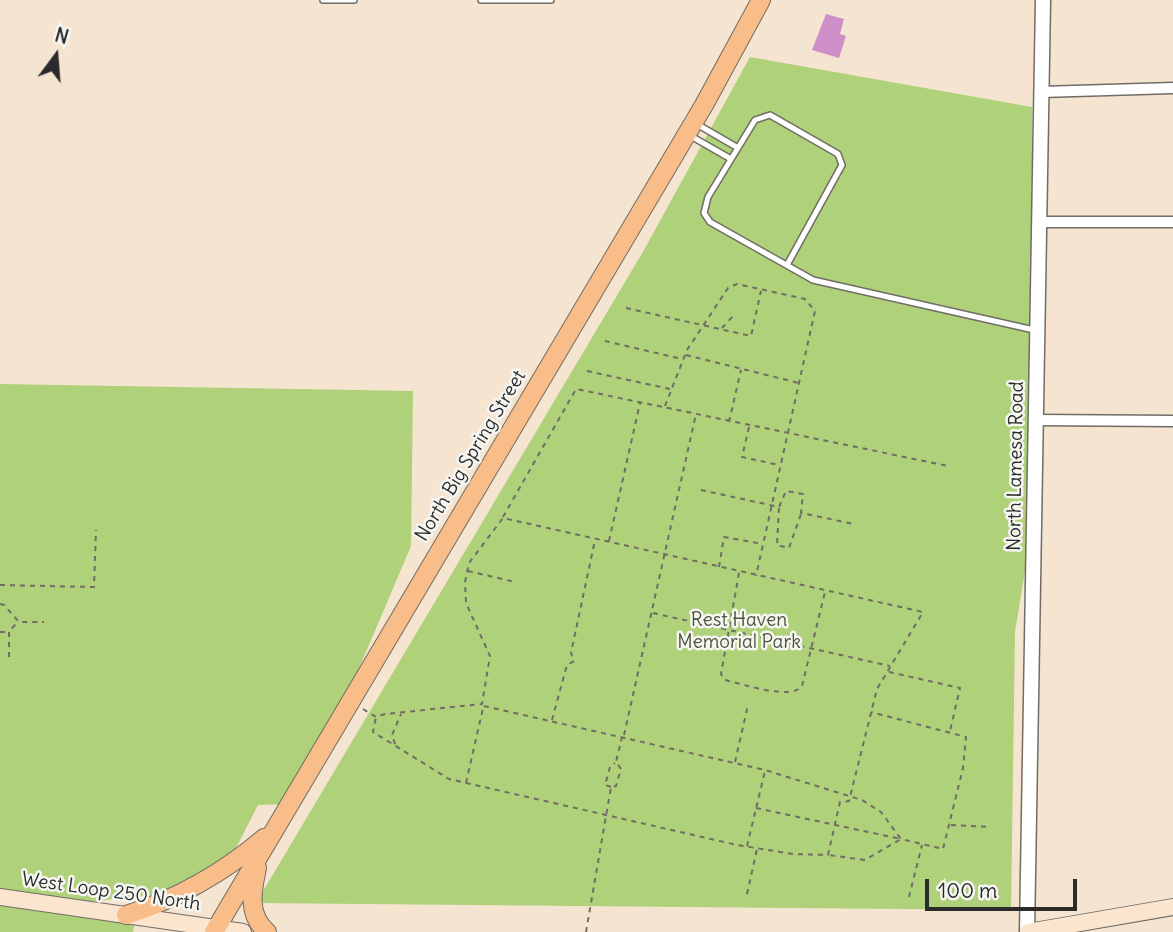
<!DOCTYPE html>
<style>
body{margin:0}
#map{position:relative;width:1173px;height:932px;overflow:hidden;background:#f4e4d0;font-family:Delius,sans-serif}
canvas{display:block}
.north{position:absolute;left:21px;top:21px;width:70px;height:70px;-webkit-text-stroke:5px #f6f6f2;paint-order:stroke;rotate:16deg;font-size:19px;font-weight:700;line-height:28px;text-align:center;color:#2b2b2b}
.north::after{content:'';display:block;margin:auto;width:24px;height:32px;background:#2b2b2b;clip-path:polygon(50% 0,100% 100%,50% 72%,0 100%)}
.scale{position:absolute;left:925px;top:879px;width:152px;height:32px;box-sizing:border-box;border:4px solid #2b2b2b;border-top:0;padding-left:9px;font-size:21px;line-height:24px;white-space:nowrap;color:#2b2b2b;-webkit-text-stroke:5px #f6f6f2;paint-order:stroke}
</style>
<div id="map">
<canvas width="1173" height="932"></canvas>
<div class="north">N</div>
<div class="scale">100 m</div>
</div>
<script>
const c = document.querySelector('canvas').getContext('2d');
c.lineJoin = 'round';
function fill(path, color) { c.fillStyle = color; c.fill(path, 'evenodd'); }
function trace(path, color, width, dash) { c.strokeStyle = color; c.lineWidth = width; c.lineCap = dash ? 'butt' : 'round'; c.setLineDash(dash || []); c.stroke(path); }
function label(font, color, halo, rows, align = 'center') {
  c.font = font + ' Delius,sans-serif'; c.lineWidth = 5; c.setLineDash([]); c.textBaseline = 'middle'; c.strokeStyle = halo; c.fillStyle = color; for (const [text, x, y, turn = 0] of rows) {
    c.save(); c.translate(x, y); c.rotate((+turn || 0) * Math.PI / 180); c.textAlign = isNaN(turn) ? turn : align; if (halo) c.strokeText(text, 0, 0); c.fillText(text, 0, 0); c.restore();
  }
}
fill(new Path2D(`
 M 750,57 L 1032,107 L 1033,406 L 1029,546 L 1015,632 L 1011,910 L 256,903 L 644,250 Z
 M 0,384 L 413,391 L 411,546 L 332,732 L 290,804 L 258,805 L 235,850 L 184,892 L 66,904 L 0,891 Z
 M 0,905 L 135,922 L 133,932 L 0,932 Z`), '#aed179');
fill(new Path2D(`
 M 826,14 L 844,19 L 840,34 L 846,36 L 839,58 L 812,50 Z`), '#ce8fc9');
const service = new Path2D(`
 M 323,0 L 354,0
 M 481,0 L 551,0
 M 695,123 L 738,148
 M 689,135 L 731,159
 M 787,265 L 842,165 L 838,154 L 770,115 L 755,120 L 708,197 L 704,213 L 710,222 L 813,280 L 1034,330`);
const minor = new Path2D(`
 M 1041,92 L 1173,88
 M 1039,222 L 1173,222
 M 1036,420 L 1173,421`);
const tertiary = new Path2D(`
 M 1027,932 L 1043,0`);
const secondary = new Path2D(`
 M 0,897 L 243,932
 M 1028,932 L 1173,907`);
const trunk = new Path2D(`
 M 257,868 C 252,891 247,915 267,932
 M 126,915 C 177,899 223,873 264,838
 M 214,932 L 704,105 L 761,0`);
trace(service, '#716c65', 8);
trace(minor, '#716c65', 13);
trace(tertiary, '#716c65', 17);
trace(secondary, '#716c65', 18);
trace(trunk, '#716c65', 20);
trace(new Path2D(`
 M 626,308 L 751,336 L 761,291
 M 722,328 L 735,314
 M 605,341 L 682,359
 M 686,355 L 799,383
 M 587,371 L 670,389
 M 665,406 L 687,350 L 728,288 L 737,284 L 805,299 L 815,311 L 756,576
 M 729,422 L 741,370
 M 749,427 L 742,457 L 779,465
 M 701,490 L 779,507 L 786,491 L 803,494 L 801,513 L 854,524
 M 779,508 L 777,545 L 789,548 L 801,514
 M 503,517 L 576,389 L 948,466
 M 609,541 L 640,403
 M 719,567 L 724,537 L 763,544
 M 468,571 L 515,582
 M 739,573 L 721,674 L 725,680 C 743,684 791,701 802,686 L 825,592
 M 0,585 L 94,587 L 96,530
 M 0,604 L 4,605 L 19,622 L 44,622
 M 653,613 L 890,666
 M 0,632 L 9,632
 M 9,657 L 9,631 L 18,622
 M 889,672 L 960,688 L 950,731
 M 484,706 L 765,770 L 862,800 L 881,812 L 901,839 L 943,849 L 963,768 L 966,737 L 871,712
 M 363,709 L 376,717 L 385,714 L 482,704 L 490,656 L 466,603 L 465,582 L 469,563 L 503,518 L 923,612 L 877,689 L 849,801 L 840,802 L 828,855 L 793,854 L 737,845 L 449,779 L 373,732 L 376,717
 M 552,720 L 567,665 L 574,661 L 571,653 L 595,540
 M 624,735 L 696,414
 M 395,744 L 392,735 L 401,714
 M 735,762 L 748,705
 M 466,783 L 483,708
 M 611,787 L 605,785 L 610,767 L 615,763
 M 756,808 L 901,839 L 865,860 L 829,855
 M 951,825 L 991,827
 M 747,846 L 765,771
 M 747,894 L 757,849
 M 909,897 L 922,845
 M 586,932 L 611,787 L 616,786 L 621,769 L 616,762 L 622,737`), '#716c65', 2, [5, 5]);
trace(service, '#fff', 5);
trace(minor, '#fff', 10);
trace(tertiary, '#fff', 14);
trace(secondary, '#fce5cf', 16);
trace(trunk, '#f8bd88', 18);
label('19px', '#2b2b2b', '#f6f6f2', [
 ["North Big Spring Street",471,456,-59],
 ["North Lamesa Road",1016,466,-89],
 ["West Loop 250 North",111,892,8]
]);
label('19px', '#4c543e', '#f6f6f2', [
 ["Rest Haven",739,621],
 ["Memorial Park",739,643]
]);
</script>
